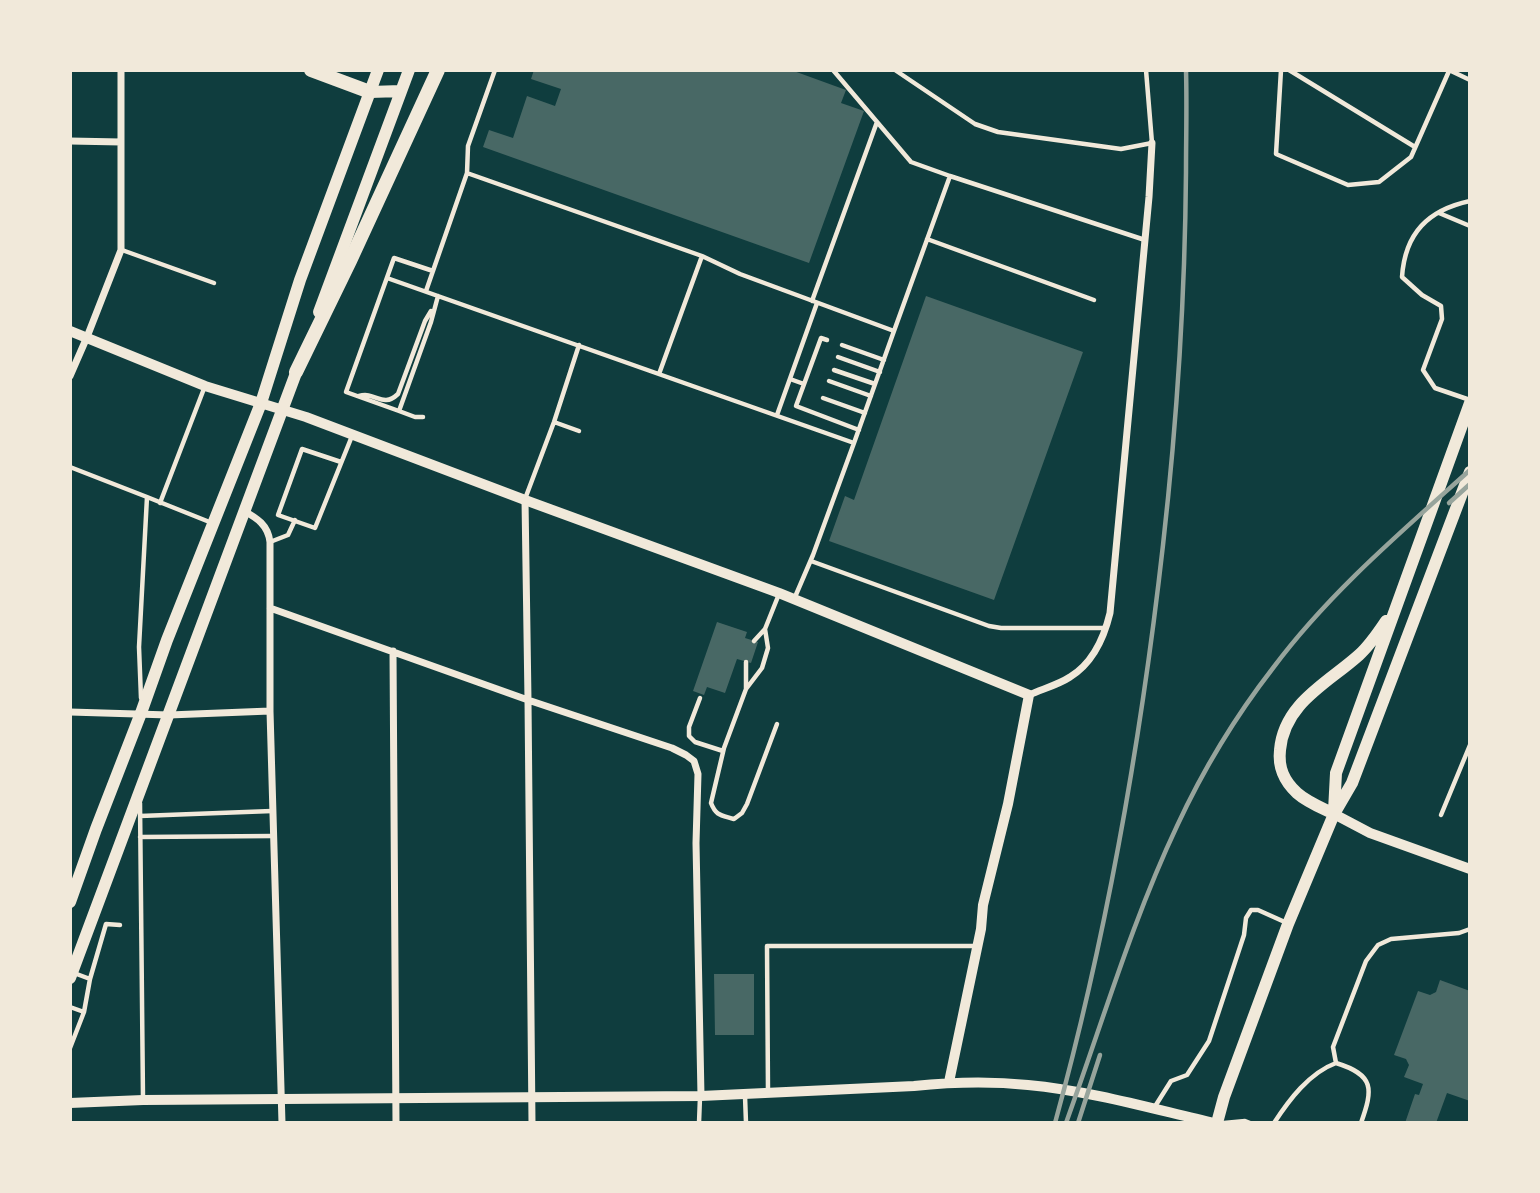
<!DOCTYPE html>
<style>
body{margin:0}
#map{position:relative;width:1540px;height:1193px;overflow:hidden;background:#0f3d3e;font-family:"Noto Sans",sans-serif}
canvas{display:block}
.frame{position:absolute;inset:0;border:72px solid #f1e9da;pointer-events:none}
</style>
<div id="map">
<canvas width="1540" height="1193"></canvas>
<div class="frame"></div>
</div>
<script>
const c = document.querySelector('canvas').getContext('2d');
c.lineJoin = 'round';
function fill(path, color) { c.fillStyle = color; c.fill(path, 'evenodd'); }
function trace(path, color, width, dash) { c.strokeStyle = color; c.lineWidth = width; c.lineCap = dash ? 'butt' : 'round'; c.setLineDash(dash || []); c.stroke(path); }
fill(new Path2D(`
 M 534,70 L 791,70 L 846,90 L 841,103 L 864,111 L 809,263 L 483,147 L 489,130 L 513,138 L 527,96 L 555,106 L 561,89 L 531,79 Z
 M 926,296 L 1083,352 L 994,600 L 829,541 L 845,496 L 854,500 Z
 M 717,622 L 747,632 L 745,638 L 758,642 L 751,663 L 737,659 L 725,693 L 707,687 L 704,695 L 693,691 Z
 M 714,974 L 754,974 L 754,1035 L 715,1035 Z
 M 1440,980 L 1470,991 L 1470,1101 L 1447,1093 L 1436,1123 L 1405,1123 L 1415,1094 L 1419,1095 L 1423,1084 L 1404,1077 L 1409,1065 L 1406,1059 L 1394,1055 L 1418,991 L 1430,995 L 1436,992 Z`), '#486865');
trace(new Path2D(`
 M 833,70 L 911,162 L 950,176
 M 895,70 L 975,124 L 998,132 L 1121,149 L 1152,143 L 1146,70
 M 1281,70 L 1276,154 L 1348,185 L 1379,182 L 1411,157 L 1449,71
 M 1289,70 L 1415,147
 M 1449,70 L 1470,80
 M 467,173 L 468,146 L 495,70
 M 1470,201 C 1428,210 1405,233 1402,277 L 1422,295 L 1441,306 L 1442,319 L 1423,370 L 1435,388 L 1470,400
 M 1439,213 L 1470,226
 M 927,239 L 1094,300
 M 122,250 L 214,283
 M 433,271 L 394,258 L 346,392 L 399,411 L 431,322 L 438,296
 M 387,278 L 854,443 L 813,555 L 795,597
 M 426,291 L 467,173 L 702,256 L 740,274 L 894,331 L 854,443
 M 812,301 L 877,122
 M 894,331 L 950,176 L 1145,240
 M 827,340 L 821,338 L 796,406 L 859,430
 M 842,345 L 884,360
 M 838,357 L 880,372
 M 834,370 L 875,384
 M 659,374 L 702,256
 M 790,379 L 804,384
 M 829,381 L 871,396
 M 359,396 C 376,391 382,409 398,394 L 425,321 L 431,311
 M 823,398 L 865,413
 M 399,411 L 415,417 L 423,417
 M 777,415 L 817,303
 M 554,422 L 579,431
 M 341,462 L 302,449 L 278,515 L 315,528 L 352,436
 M 70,467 L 147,497 L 139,647 L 141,698
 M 147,497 L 212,523
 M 525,499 L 554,422 L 579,345
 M 160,503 L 205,386
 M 270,542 L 288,535 L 295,520
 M 811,561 L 989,626 L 1001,628 L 1106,628
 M 765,629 L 768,648 L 762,668 L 746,689 L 724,748 L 711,803 C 716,816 721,815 734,819 L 742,813 L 747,804 L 777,724
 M 754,641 L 765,629 L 779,594
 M 746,689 L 746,662
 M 700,698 L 689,727 L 689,736 L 695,742 L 723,751
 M 140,803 L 143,1099
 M 1441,815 L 1470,745
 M 140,816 L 272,811
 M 140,837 L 273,836
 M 74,973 L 90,979
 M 70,1007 L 84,1012
 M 70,1048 L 84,1012 L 90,979 L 106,924 L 120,925
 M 1336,1063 L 1333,1047 L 1366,961 L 1378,945 L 1391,939 L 1459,933 L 1470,929
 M 768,1092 L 767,946 L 977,946
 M 745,1096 L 746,1123
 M 1154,1108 L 1171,1081 L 1187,1075 L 1209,1041 L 1244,935 L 1246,918 L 1251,910 L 1258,910 L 1287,923
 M 699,1123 L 700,1097
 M 1224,1123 L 1245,1121 L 1250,1123
 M 1274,1123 C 1289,1100 1309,1073 1336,1063 C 1375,1075 1373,1089 1361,1123`), '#f1e9da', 4.5);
trace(new Path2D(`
 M 70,141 L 121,142
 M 70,376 L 87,337 L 121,250 L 121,70
 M 525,500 L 528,700 L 532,1123
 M 244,511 C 257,518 268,525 270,542 L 270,711 L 282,1123
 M 270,608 L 528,700 L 672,748 L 686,755 L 694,761 L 698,774 L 696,843 L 701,1096
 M 393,651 L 396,1123
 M 1029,695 C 1042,689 1058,685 1070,677 C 1093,663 1104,638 1110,613 L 1149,197 L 1152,143
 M 70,712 L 169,715 L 270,711`), '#f1e9da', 7);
trace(new Path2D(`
 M 70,331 L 205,386 L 306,417 L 525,500 L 779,593 L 1029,695 L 1008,804 L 983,905 L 981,929 L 949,1082
 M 1334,814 L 1370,833 L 1470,869
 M 70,1103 L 143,1100 L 701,1096 L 914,1086 C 952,1082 990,1081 1028,1085 C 1091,1091 1153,1109 1214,1123`), '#f1e9da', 10);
trace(new Path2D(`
 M 370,92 L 401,91
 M 319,312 L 409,70
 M 1334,811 L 1336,773 L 1470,403
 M 1334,814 C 1322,808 1307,802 1297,793 C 1284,781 1278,768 1280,750 C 1284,703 1328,683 1359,655 C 1370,645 1378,633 1386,621
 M 70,902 L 96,829 L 141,713 L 167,640 L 261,403 L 300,280 L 378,70
 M 70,978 L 299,365
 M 1217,1123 L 1224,1097 L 1288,924 L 1334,814 L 1352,783 L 1470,472`), '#f1e9da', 12);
trace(new Path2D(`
 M 311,70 L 370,92
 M 296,372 L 350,261 L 438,70`), '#f1e9da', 14);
trace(new Path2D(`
 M 1449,503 L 1470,484
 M 1055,1123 C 1107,934 1141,740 1163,545 C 1177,421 1185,297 1186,172 C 1186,138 1187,104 1186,70
 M 1066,1123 C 1102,1024 1132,921 1177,826 C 1203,770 1235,717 1273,668 C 1329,593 1401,532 1470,470
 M 1078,1123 L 1100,1055`), '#97a49c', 4.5);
</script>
